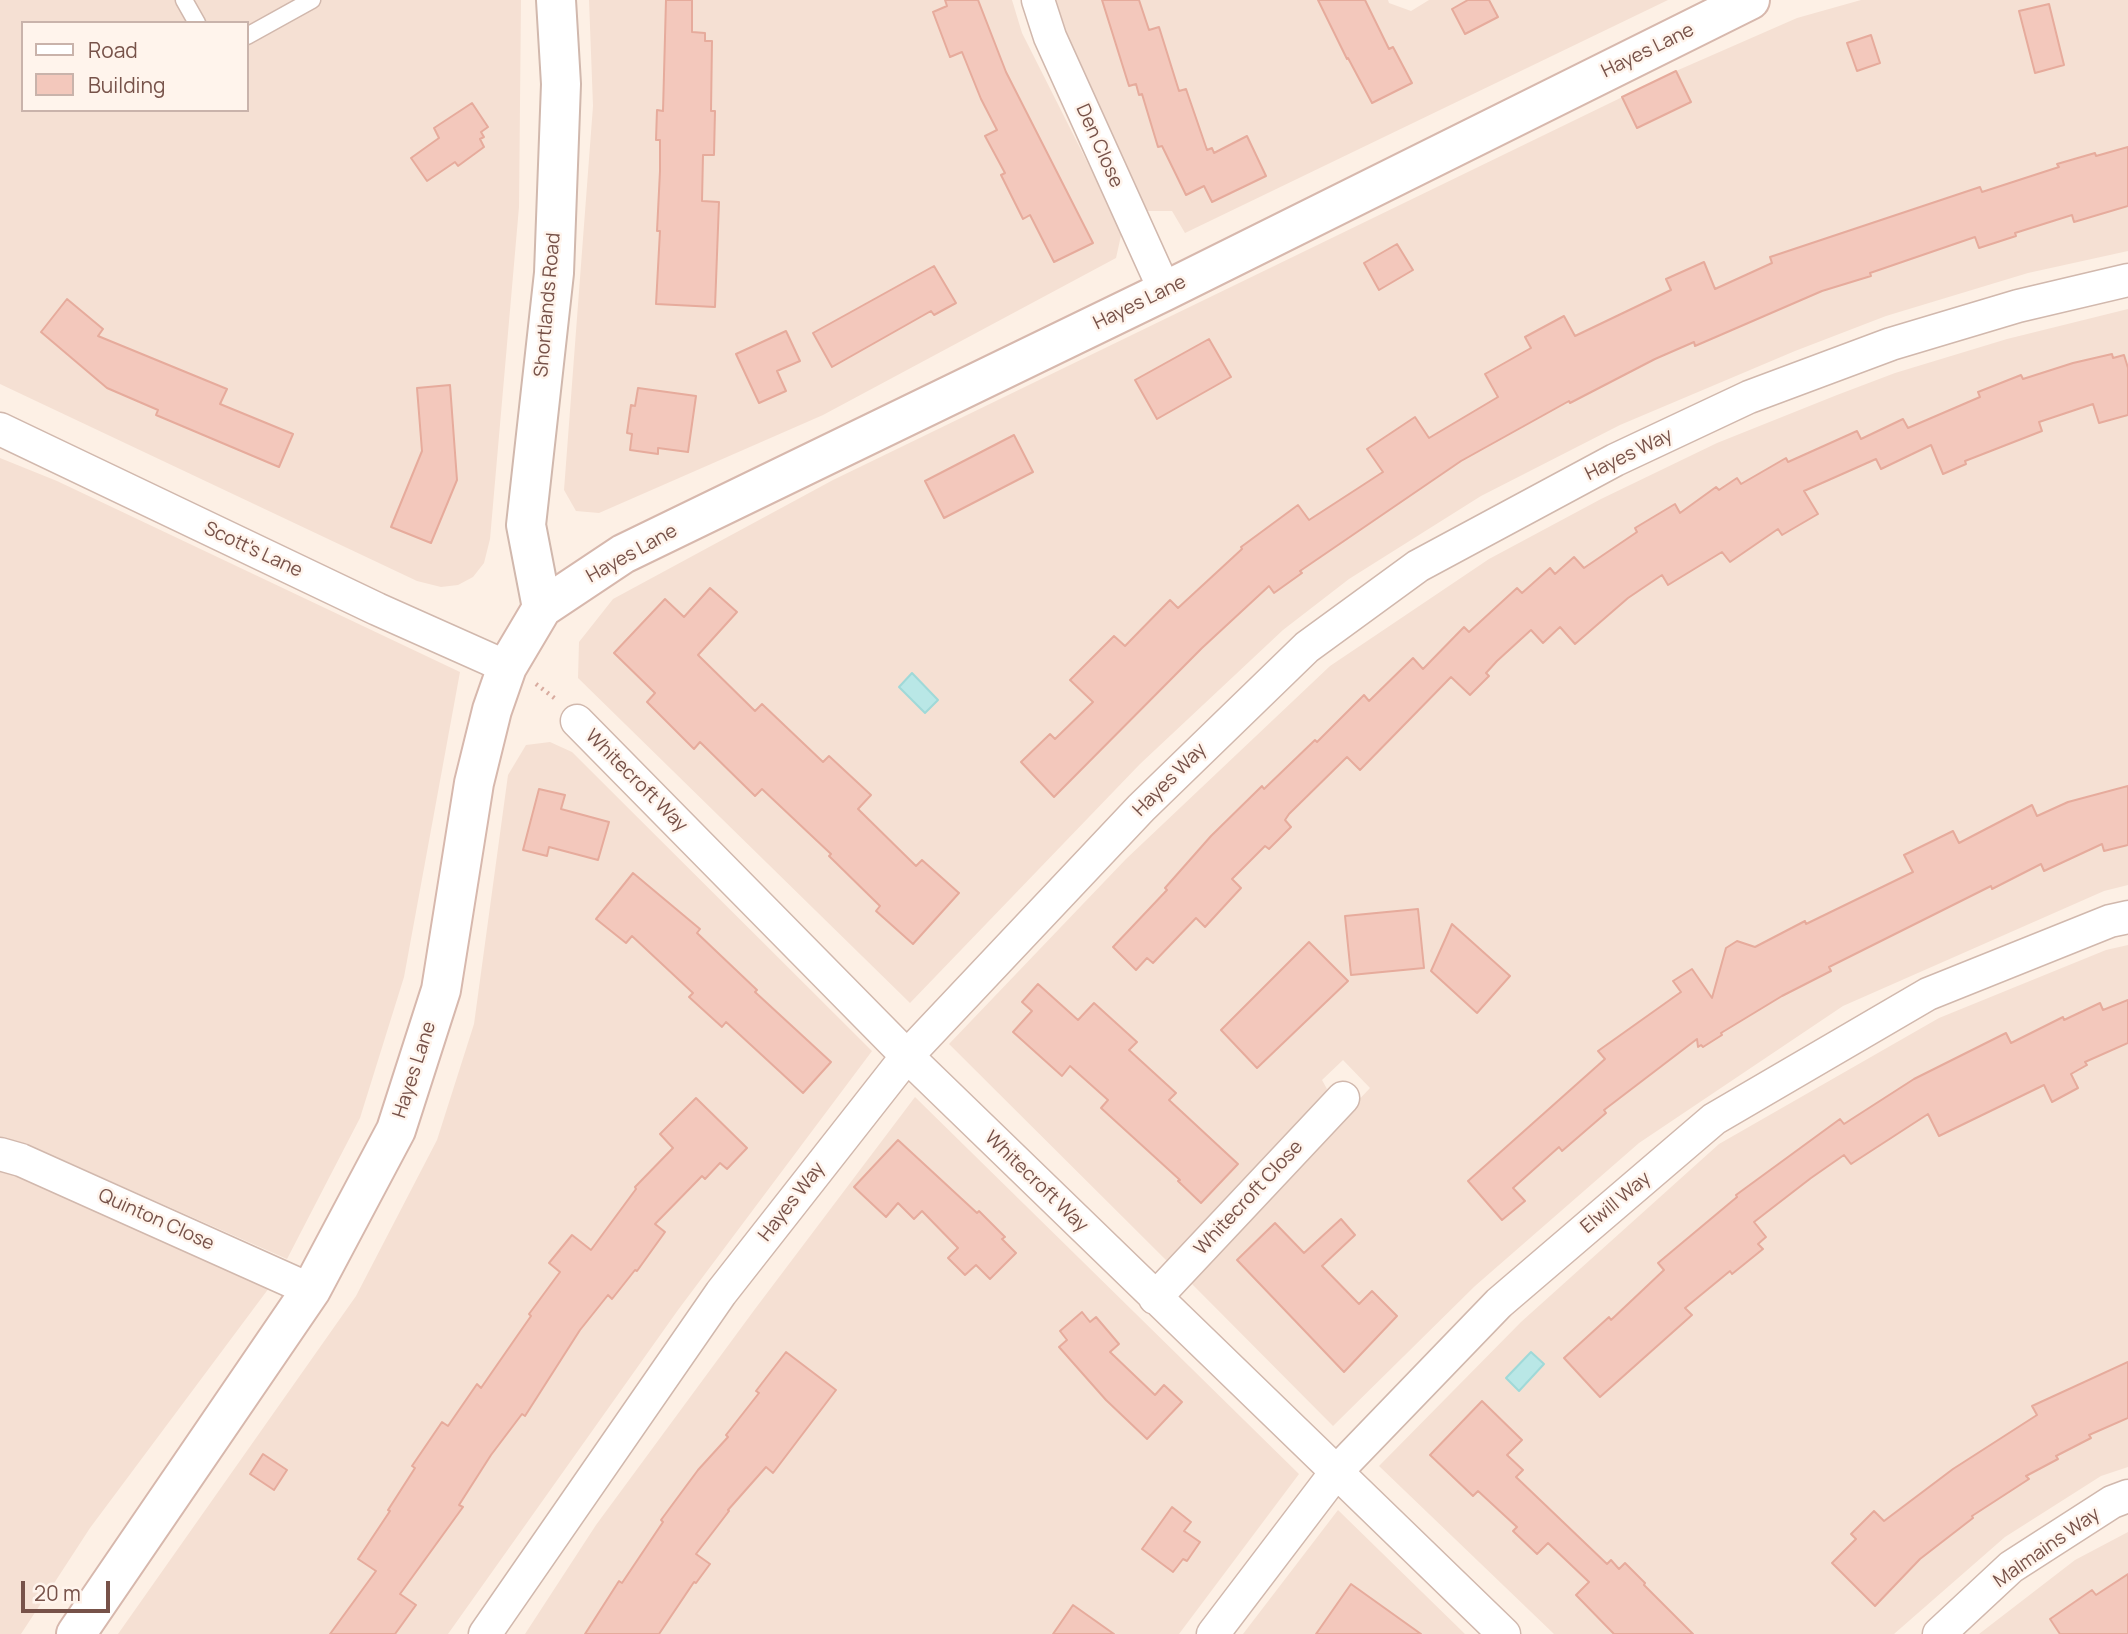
<!DOCTYPE html>
<style>
body{margin:0}
#map{position:relative;width:2128px;height:1634px;overflow:hidden;background:#fdf0e5;font-family:Manrope,sans-serif}
canvas{display:block}
.legend{position:absolute;left:21px;top:21px;width:228px;height:91px;box-sizing:border-box;background:#fff4ec;border:2px solid #c9b3ab;margin:0;padding:9px 12px;list-style:none;font-size:21px;color:#775249}
.legend li{display:flex;align-items:center;gap:14px;height:35px}
.legend b{width:35px;border:2px solid #c9b3ab}
.scale{position:absolute;left:21px;top:1581px;width:89px;height:32px;box-sizing:border-box;border:4px solid #775249;border-top:0;padding-left:9px;font-size:21px;line-height:24px;white-space:nowrap;color:#775249;-webkit-text-stroke:5px #fff4ec;paint-order:stroke}
</style>
<div id="map">
<canvas width="2128" height="1634"></canvas>
<ul class="legend">
<li><b style="height:9px;background:#fff"></b>Road</li>
<li><b style="height:19px;background:#f3c8bc"></b>Building</li>
</ul>
<div class="scale">20 m</div>
</div>
<script>
const c = document.querySelector('canvas').getContext('2d');
c.lineJoin = 'round';
function fill(path, color) { c.fillStyle = color; c.fill(path, 'evenodd'); }
function trace(path, color, width, dash) { c.strokeStyle = color; c.lineWidth = width; c.lineCap = dash ? 'butt' : 'round'; c.setLineDash(dash || []); c.stroke(path); }
function label(font, color, halo, rows, align = 'center') {
  c.font = font + ' Manrope,sans-serif'; c.lineWidth = 5; c.setLineDash([]); c.textBaseline = 'middle'; c.strokeStyle = halo; c.fillStyle = color; for (const [text, x, y, turn = 0] of rows) {
    c.save(); c.translate(x, y); c.rotate((+turn || 0) * Math.PI / 180); c.textAlign = isNaN(turn) ? turn : align; if (halo) c.strokeText(text, 0, 0); c.fillText(text, 0, 0); c.restore();
  }
}
fill(new Path2D(`
 M 0,0 L 521,0 L 519,207 L 490,539 L 484,563 L 473,577 L 458,585 L 441,587 L 417,581 L 0,384 ZM 23,23 L 247,23 L 247,110 L 23,110 Z
 M 589,0 L 1012,0 L 1022,33 L 1122,231 L 1116,258 L 823,415 L 599,513 L 576,511 L 564,490 L 593,106 Z
 M 1054,0 L 1388,0 L 1389,3 L 1411,11 L 1429,0 L 1668,0 L 1185,233 L 1172,211 L 1144,211 L 1063,29 Z
 M 1861,0 L 2128,0 L 2128,251 L 2028,273 L 1886,316 L 1795,351 L 1620,425 L 1481,496 L 1349,579 L 1283,630 L 1140,764 L 910,1003 L 578,678 L 579,642 L 613,599 L 833,480 L 1676,71 L 1797,18 Z
 M 2128,309 L 2128,885 L 2104,891 L 1843,1006 L 1639,1143 L 1475,1286 L 1333,1426 L 1188,1280 L 1370,1088 L 1343,1060 L 1322,1080 L 1327,1089 L 1320,1105 L 1170,1264 L 949,1044 L 1126,859 L 1330,666 L 1489,559 L 1601,499 L 1717,443 L 1837,395 L 1895,373 L 2007,339 Z
 M 0,458 L 57,481 L 460,672 L 404,977 L 360,1118 L 287,1259 L 33,1147 L 0,1137 Z
 M 550,742 L 572,752 L 872,1051 L 678,1310 L 448,1634 L 118,1634 L 356,1296 L 437,1140 L 474,1024 L 508,775 L 526,745 Z
 M 2128,945 L 2128,1467 L 2101,1476 L 2005,1537 L 1894,1634 L 1554,1634 L 1379,1466 L 1521,1322 L 1719,1144 L 1939,1018 L 2106,950 Z
 M 915,1097 L 1299,1474 L 1179,1634 L 525,1634 L 596,1525 L 755,1309 Z
 M 0,1164 L 269,1288 L 90,1528 L 21,1634 L 0,1634 Z
 M 1338,1510 L 1465,1634 L 1243,1634 Z
 M 2128,1532 L 2128,1634 L 1979,1634 L 2075,1560 Z`), '#f5e0d3');
const water = new Path2D(`
 M 912,673 L 938,700 L 925,713 L 899,687 Z
 M 1531,1352 L 1544,1364 L 1519,1391 L 1506,1378 Z`);
fill(water, '#b9e7e6');
trace(water, '#9fd9d8', 2);
const building = new Path2D(`
 M 666,0 L 692,0 L 692,32 L 705,33 L 705,41 L 712,41 L 711,111 L 715,111 L 714,155 L 703,155 L 702,201 L 719,202 L 715,307 L 656,304 L 660,231 L 657,231 L 660,171 L 660,140 L 656,140 L 657,110 L 663,111 Z
 M 945,0 L 978,0 L 1006,72 L 1093,243 L 1054,262 L 1030,215 L 1023,219 L 1001,175 L 1005,173 L 985,136 L 997,130 L 981,99 L 962,52 L 950,57 L 933,12 L 947,6 Z
 M 1102,0 L 1139,0 L 1149,30 L 1159,27 L 1179,91 L 1186,89 L 1207,150 L 1212,148 L 1214,153 L 1247,136 L 1266,176 L 1212,202 L 1204,186 L 1186,195 L 1162,146 L 1158,147 L 1142,94 L 1139,95 L 1136,84 L 1129,86 Z
 M 1318,0 L 1365,0 L 1389,49 L 1393,47 L 1412,83 L 1372,103 L 1348,58 L 1347,59 Z
 M 1468,0 L 1489,0 L 1498,17 L 1465,34 L 1452,9 Z
 M 2049,4 L 2064,65 L 2035,73 L 2019,11 Z
 M 1871,35 L 1880,63 L 1857,71 L 1847,43 Z
 M 1676,71 L 1691,102 L 1637,128 L 1622,97 Z
 M 472,103 L 488,127 L 481,132 L 484,137 L 480,139 L 484,147 L 458,166 L 455,162 L 427,181 L 411,158 L 439,138 L 434,128 Z
 M 2128,147 L 2128,206 L 2074,222 L 2072,215 L 2015,233 L 2016,236 L 1979,248 L 1975,237 L 1870,273 L 1871,276 L 1822,291 L 1695,346 L 1694,342 L 1655,359 L 1570,403 L 1569,401 L 1461,461 L 1300,571 L 1302,573 L 1274,593 L 1269,586 L 1202,648 L 1054,797 L 1021,762 L 1050,734 L 1055,739 L 1093,702 L 1070,680 L 1114,636 L 1125,646 L 1170,600 L 1178,608 L 1242,549 L 1241,547 L 1298,505 L 1309,520 L 1383,472 L 1367,449 L 1415,417 L 1429,438 L 1498,397 L 1485,374 L 1531,348 L 1525,337 L 1564,316 L 1575,336 L 1671,290 L 1666,279 L 1704,262 L 1715,289 L 1772,263 L 1770,257 L 1980,187 L 1982,192 L 2059,167 L 2057,164 L 2095,153 L 2096,156 Z
 M 1397,244 L 1413,270 L 1379,290 L 1364,263 Z
 M 934,266 L 956,303 L 934,315 L 931,311 L 832,367 L 813,333 Z
 M 67,299 L 103,329 L 98,336 L 227,389 L 220,404 L 293,434 L 279,467 L 156,415 L 158,410 L 107,388 L 41,332 Z
 M 786,331 L 800,361 L 777,371 L 786,391 L 759,403 L 736,354 Z
 M 1209,339 L 1231,377 L 1157,419 L 1135,380 Z
 M 2112,354 L 2113,358 L 2124,355 L 2128,368 L 2128,415 L 2099,423 L 2093,404 L 2039,422 L 2042,431 L 1965,461 L 1966,464 L 1943,474 L 1931,445 L 1881,469 L 1876,459 L 1804,491 L 1818,514 L 1782,535 L 1778,529 L 1730,562 L 1722,552 L 1668,585 L 1662,575 L 1628,598 L 1575,644 L 1560,627 L 1543,643 L 1531,630 L 1497,661 L 1486,673 L 1489,676 L 1470,695 L 1451,677 L 1360,770 L 1347,757 L 1289,814 L 1285,820 L 1291,827 L 1269,849 L 1265,846 L 1232,879 L 1241,888 L 1205,927 L 1196,918 L 1153,963 L 1147,958 L 1136,970 L 1113,947 L 1167,890 L 1165,888 L 1211,836 L 1262,786 L 1264,789 L 1315,740 L 1317,742 L 1364,695 L 1369,701 L 1413,658 L 1423,669 L 1464,627 L 1469,632 L 1517,588 L 1522,593 L 1550,568 L 1555,574 L 1574,557 L 1584,568 L 1637,532 L 1635,528 L 1675,504 L 1680,513 L 1716,487 L 1719,490 L 1737,478 L 1741,484 L 1786,458 L 1788,462 L 1857,431 L 1861,439 L 1903,419 L 1908,428 L 1980,397 L 1978,392 L 2021,375 L 2023,379 L 2073,363 Z
 M 450,385 L 457,480 L 431,543 L 391,527 L 422,451 L 417,388 Z
 M 638,388 L 696,396 L 688,452 L 658,448 L 658,454 L 630,450 L 632,434 L 627,433 L 631,405 L 635,406 Z
 M 1014,435 L 1033,472 L 944,518 L 925,481 Z
 M 710,588 L 737,612 L 698,655 L 755,711 L 762,704 L 823,762 L 829,756 L 871,795 L 858,809 L 916,866 L 922,860 L 959,893 L 913,944 L 876,911 L 880,906 L 829,856 L 831,854 L 762,789 L 755,796 L 700,742 L 694,749 L 647,702 L 655,693 L 614,653 L 665,599 L 684,617 Z
 M 2128,786 L 2128,845 L 2104,851 L 2102,844 L 2044,871 L 2041,864 L 1992,889 L 1991,886 L 1829,967 L 1831,971 L 1782,996 L 1721,1033 L 1722,1035 L 1703,1047 L 1701,1045 L 1698,1047 L 1697,1039 L 1604,1110 L 1606,1113 L 1562,1151 L 1559,1147 L 1513,1188 L 1525,1201 L 1502,1220 L 1468,1181 L 1605,1059 L 1598,1051 L 1681,992 L 1673,981 L 1692,969 L 1712,998 L 1726,948 L 1737,941 L 1755,947 L 1805,921 L 1806,924 L 1913,872 L 1904,855 L 1953,831 L 1959,843 L 2032,805 L 2037,816 L 2068,802 Z
 M 539,789 L 565,795 L 561,809 L 609,822 L 598,860 L 549,847 L 547,856 L 523,850 Z
 M 633,873 L 700,929 L 697,933 L 757,990 L 755,992 L 831,1062 L 803,1093 L 726,1022 L 722,1027 L 689,997 L 693,993 L 632,936 L 626,943 L 596,919 Z
 M 1418,909 L 1424,968 L 1351,975 L 1345,916 Z
 M 1452,924 L 1510,976 L 1477,1013 L 1431,971 Z
 M 1309,942 L 1348,981 L 1257,1068 L 1221,1030 Z
 M 1038,984 L 1078,1020 L 1094,1003 L 1137,1042 L 1129,1050 L 1176,1093 L 1169,1100 L 1238,1164 L 1201,1203 L 1178,1181 L 1180,1180 L 1101,1108 L 1108,1100 L 1070,1066 L 1062,1076 L 1013,1032 L 1032,1011 L 1022,1002 Z
 M 2128,1000 L 2128,1043 L 2085,1062 L 2087,1065 L 2071,1074 L 2078,1088 L 2052,1102 L 2044,1085 L 1939,1136 L 1928,1114 L 1851,1164 L 1844,1155 L 1811,1178 L 1754,1222 L 1766,1237 L 1758,1244 L 1763,1249 L 1732,1274 L 1730,1271 L 1685,1308 L 1692,1315 L 1600,1397 L 1564,1358 L 1609,1317 L 1611,1320 L 1664,1270 L 1658,1263 L 1737,1197 L 1736,1195 L 1840,1119 L 1844,1124 L 1914,1079 L 2006,1033 L 2011,1043 L 2063,1017 L 2064,1020 L 2100,1003 L 2103,1010 Z
 M 696,1098 L 747,1148 L 727,1169 L 720,1163 L 705,1179 L 702,1176 L 655,1224 L 665,1232 L 637,1271 L 635,1270 L 612,1299 L 608,1295 L 580,1330 L 525,1416 L 522,1414 L 491,1455 L 459,1505 L 463,1507 L 400,1594 L 416,1605 L 395,1634 L 330,1634 L 376,1571 L 358,1559 L 390,1511 L 388,1510 L 415,1468 L 412,1466 L 442,1422 L 448,1426 L 477,1384 L 481,1388 L 531,1316 L 529,1314 L 560,1272 L 549,1263 L 572,1235 L 591,1250 L 636,1189 L 635,1187 L 673,1148 L 660,1134 Z
 M 898,1140 L 977,1213 L 979,1211 L 1005,1237 L 1002,1239 L 1016,1253 L 990,1279 L 976,1265 L 965,1275 L 948,1258 L 958,1248 L 922,1211 L 914,1219 L 898,1203 L 886,1217 L 854,1187 Z
 M 1341,1219 L 1355,1235 L 1322,1266 L 1359,1304 L 1372,1291 L 1397,1316 L 1344,1372 L 1237,1260 L 1275,1223 L 1304,1253 Z
 M 1082,1312 L 1090,1322 L 1096,1317 L 1119,1344 L 1110,1352 L 1155,1395 L 1164,1385 L 1182,1402 L 1147,1439 L 1106,1400 L 1059,1347 L 1067,1340 L 1060,1331 Z
 M 786,1352 L 836,1390 L 773,1473 L 766,1467 L 728,1510 L 729,1511 L 696,1554 L 710,1564 L 696,1583 L 694,1582 L 659,1634 L 585,1634 L 619,1581 L 622,1583 L 663,1522 L 661,1520 L 698,1470 L 728,1437 L 726,1435 L 759,1393 L 756,1391 Z
 M 2128,1362 L 2128,1418 L 2089,1435 L 2091,1438 L 2056,1456 L 2058,1459 L 2026,1476 L 2029,1479 L 1972,1516 L 1973,1518 L 1920,1559 L 1875,1606 L 1832,1563 L 1856,1539 L 1851,1534 L 1874,1511 L 1884,1521 L 1953,1469 L 2037,1415 L 2032,1406 Z
 M 1482,1401 L 1522,1440 L 1507,1455 L 1523,1470 L 1516,1477 L 1607,1564 L 1611,1560 L 1619,1569 L 1625,1563 L 1645,1583 L 1644,1585 L 1693,1634 L 1614,1634 L 1576,1595 L 1589,1582 L 1548,1543 L 1537,1554 L 1513,1531 L 1517,1527 L 1478,1491 L 1473,1496 L 1430,1455 Z
 M 263,1454 L 287,1470 L 274,1490 L 250,1474 Z
 M 1172,1507 L 1191,1522 L 1184,1531 L 1200,1542 L 1187,1561 L 1183,1559 L 1173,1572 L 1142,1549 Z
 M 2128,1574 L 2128,1634 L 2060,1634 L 2050,1619 L 2092,1590 L 2096,1595 Z
 M 1351,1584 L 1421,1634 L 1316,1634 Z
 M 1073,1605 L 1114,1634 L 1053,1634 Z`);
fill(building, '#f3c8bc');
trace(building, '#e6ab9c', 2);
const service = new Path2D(`
 M 184,0 L 197,23
 M 247,36 L 312,0`);
const minor = new Path2D(`
 M 1038,0 L 1050,37 L 1165,291
 M 0,429 L 377,609 L 507,667
 M 577,721 L 907,1056 L 1504,1634
 M 0,1154 L 21,1160 L 311,1290
 M 1155,1298 L 1343,1098
 M 485,1634 L 721,1293 L 907,1056 L 1141,808 L 1307,647 L 1418,566 L 1615,460 L 1749,397 L 1891,344 L 2018,306 L 2128,280
 M 1213,1634 L 1337,1471 L 1499,1303 L 1714,1119 L 1928,994 L 2110,921 L 2128,917
 M 1939,1634 L 2011,1567 L 2112,1502 L 2128,1496`);
const tertiary = new Path2D(`
 M 542,608 L 526,525 L 554,273 L 561,84 L 556,0`);
const secondary = new Path2D(`
 M 76,1634 L 311,1290 L 396,1130 L 441,990 L 474,783 L 492,710 L 507,667 L 542,608 L 623,554 L 1165,291 L 1750,0`);
trace(service, '#d1b8ad', 19);
trace(minor, '#d1b8ad', 35);
trace(tertiary, '#d1b8ad', 42);
trace(secondary, '#d7b8ad', 42);
trace(new Path2D(`
 M 536,684 L 557,700`), '#d8ab9f', 4.5, [2, 5]);
trace(service, '#fff', 16);
trace(minor, '#fff', 32);
trace(tertiary, '#fff', 38);
trace(secondary, '#fff', 38);
label('19px', '#775249', '#fff4ec', [
 ["Hayes Lane",1648,51,-26],
 ["Den Close",1099,146,66],
 ["Hayes Lane",1140,303,-26],
 ["Shortlands Road",548,305,-85],
 ["Hayes Way",1629,455,-26],
 ["Scott's Lane",253,550,25],
 ["Hayes Lane",632,554,-29],
 ["Hayes Way",1170,780,-45],
 ["Whitecroft Way",636,781,45],
 ["Hayes Lane",415,1070,-72],
 ["Whitecroft Way",1036,1182,44],
 ["Whitecroft Close",1249,1198,-47],
 ["Hayes Way",792,1202,-52],
 ["Elwill Way",1616,1203,-40],
 ["Quinton Close",156,1220,24],
 ["Malmains Way",2047,1548,-35]
]);
</script>
